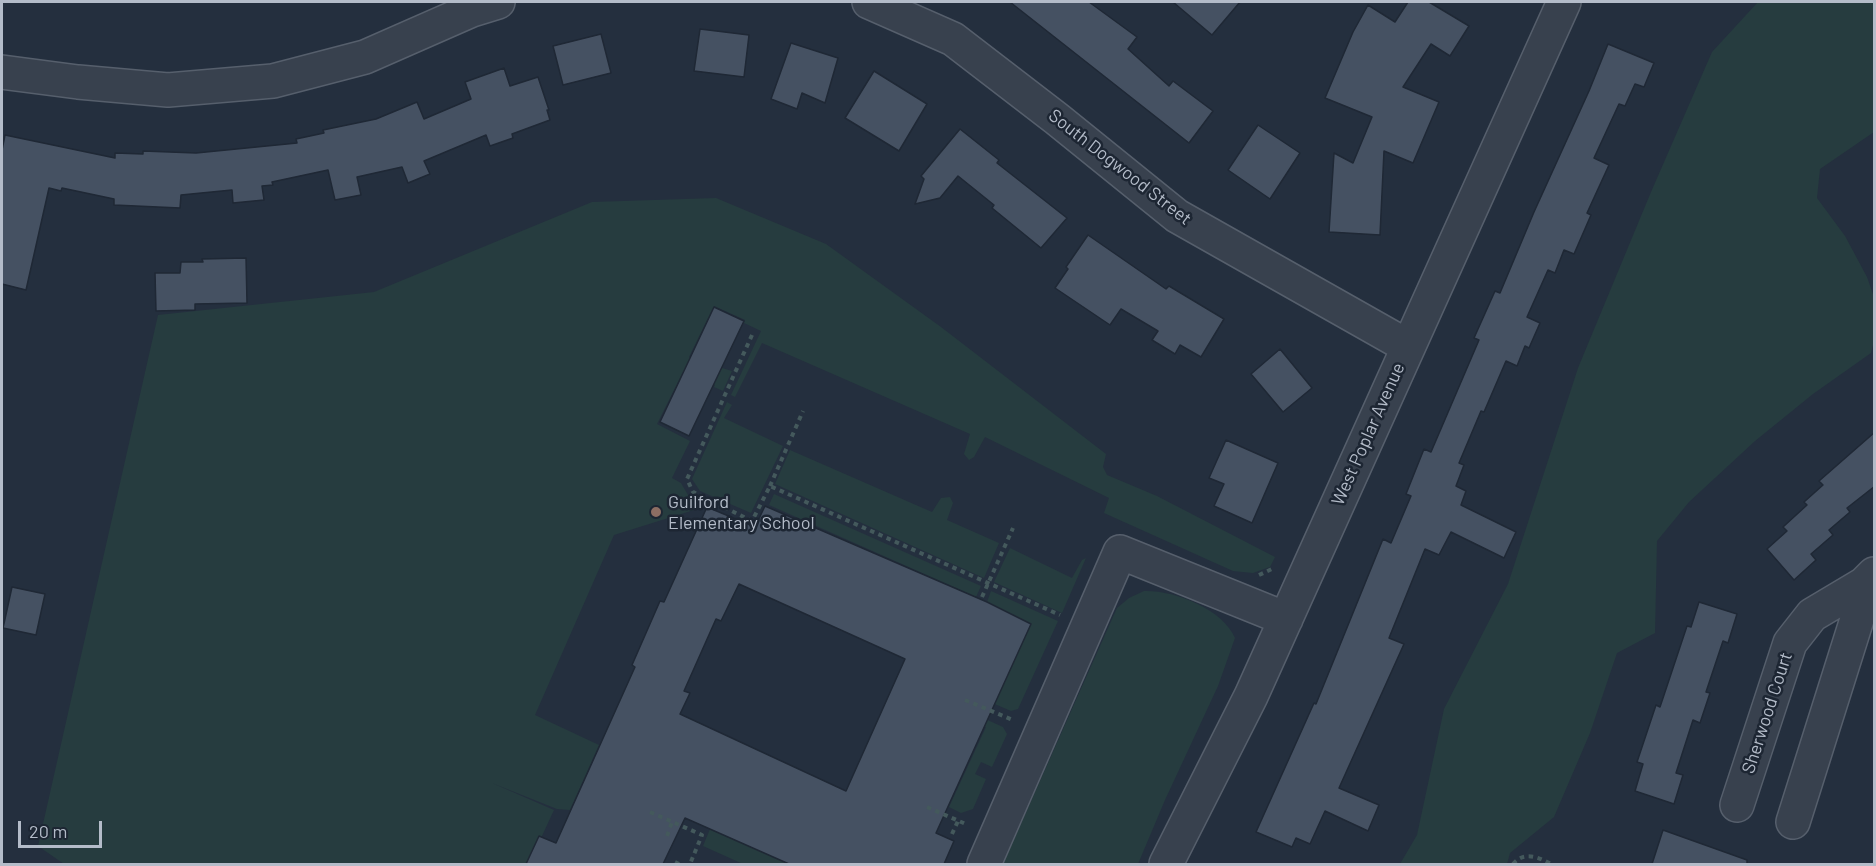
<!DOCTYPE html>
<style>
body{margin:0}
#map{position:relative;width:1876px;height:866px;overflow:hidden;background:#242f3e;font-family:Barlow,sans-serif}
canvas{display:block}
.frame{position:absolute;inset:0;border:3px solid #b4bcc9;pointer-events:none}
.scale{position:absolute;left:18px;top:821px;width:84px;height:27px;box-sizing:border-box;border:3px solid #b4bcc9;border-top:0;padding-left:8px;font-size:18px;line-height:21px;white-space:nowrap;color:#b4bcc9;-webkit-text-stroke:4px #1d2633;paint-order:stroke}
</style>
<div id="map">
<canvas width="1876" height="866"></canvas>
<div class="frame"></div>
<div class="scale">20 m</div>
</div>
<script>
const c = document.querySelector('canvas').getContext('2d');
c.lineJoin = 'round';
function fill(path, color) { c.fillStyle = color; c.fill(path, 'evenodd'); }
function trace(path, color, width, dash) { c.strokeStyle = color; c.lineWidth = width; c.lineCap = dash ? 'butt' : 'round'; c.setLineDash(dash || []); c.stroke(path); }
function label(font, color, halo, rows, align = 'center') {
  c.font = font + ' Barlow,sans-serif'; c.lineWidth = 5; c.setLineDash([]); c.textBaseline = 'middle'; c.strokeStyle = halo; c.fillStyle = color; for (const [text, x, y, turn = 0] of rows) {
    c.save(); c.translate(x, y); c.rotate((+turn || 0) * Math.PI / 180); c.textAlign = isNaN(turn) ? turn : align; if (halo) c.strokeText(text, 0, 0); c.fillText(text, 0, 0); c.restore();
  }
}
fill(new Path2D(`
 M 1758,2 L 1874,2 L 1874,132 L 1820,169 L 1817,198 L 1845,236 L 1867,277 L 1874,297 L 1874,341 L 1871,353 L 1813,394 L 1755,441 L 1689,502 L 1657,541 L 1655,633 L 1617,653 L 1590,733 L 1554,817 L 1510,853 L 1507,864 L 1400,864 L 1417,835 L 1444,709 L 1508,584 L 1578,368 L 1651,192 L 1712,52 Z
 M 716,198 L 826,244 L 941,327 L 1106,454 L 1103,467 L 1107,475 L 1157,496 L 1275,557 L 1270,567 L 1253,573 L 1233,571 L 1104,513 L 1109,498 L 985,437 L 974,457 L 969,460 L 964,454 L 970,434 L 762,343 L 735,397 L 731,395 L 761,331 L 744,323 L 745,320 L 714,306 L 689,357 L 720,371 L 722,368 L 732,371 L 723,391 L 714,387 L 715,385 L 683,372 L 657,424 L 690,441 L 672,478 L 681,483 L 688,495 L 710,505 L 614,535 L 535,715 L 599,745 L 570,810 L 557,809 L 492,783 L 554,810 L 529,864 L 64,864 L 38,846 L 158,315 L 374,292 L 592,202 Z
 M 727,402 L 732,405 L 724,418 L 783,446 L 751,513 L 700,491 L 692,479 Z
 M 790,450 L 932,512 L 941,498 L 950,497 L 953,503 L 947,520 L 999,543 L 984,578 L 775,484 Z
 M 774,494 L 981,586 L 976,597 L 769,505 Z
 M 1010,548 L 1072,578 L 1082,560 L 1086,558 L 1062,613 L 994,582 Z
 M 991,591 L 1058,621 L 1018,709 L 1011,711 L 990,702 L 996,700 L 1031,624 L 987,602 Z
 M 1144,591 C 1174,590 1223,609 1235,638 L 1218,686 L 1165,800 L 1138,864 L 1003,864 L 1117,608 L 1129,598 Z
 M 961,708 L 1003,727 L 1007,734 L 992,767 L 981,762 L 975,774 L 986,779 L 973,809 L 961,813 L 949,807 L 986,727 L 959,713 Z
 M 710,829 L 789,864 L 743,864 L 703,846 Z`), '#263c3f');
const building = new Path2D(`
 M 1010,2 L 1089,2 L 1137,37 L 1128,49 L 1169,86 L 1173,81 L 1213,111 L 1189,143 Z
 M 1173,2 L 1240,2 L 1212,35 Z
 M 1408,2 L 1429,2 L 1469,26 L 1450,56 L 1431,44 L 1403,87 L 1439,102 L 1413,163 L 1384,151 L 1380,235 L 1329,232 L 1334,153 L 1353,163 L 1372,117 L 1325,98 L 1353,32 L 1368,5 L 1395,22 Z
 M 700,29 L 749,35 L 744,77 L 694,71 Z
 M 601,34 L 611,73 L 563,85 L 553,46 Z
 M 791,43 L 838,58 L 825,103 L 802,93 L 797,109 L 771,99 Z
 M 1608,44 L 1654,63 L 1644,87 L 1635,84 L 1625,106 L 1619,104 L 1594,158 L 1609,165 L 1587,213 L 1591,215 L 1574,254 L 1564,250 L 1555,273 L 1548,270 L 1527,317 L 1540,323 L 1529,348 L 1525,346 L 1517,366 L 1506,361 L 1484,412 L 1481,411 L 1459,463 L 1464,465 L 1456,486 L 1466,491 L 1461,505 L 1516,532 L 1504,558 L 1451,532 L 1439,555 L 1425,549 L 1389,638 L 1404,644 L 1339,788 L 1379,805 L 1368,831 L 1325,811 L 1310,844 L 1296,838 L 1292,847 L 1256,832 L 1314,703 L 1316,704 L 1383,539 L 1391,543 L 1411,496 L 1406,494 L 1424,449 L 1431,452 L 1479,340 L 1474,338 L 1495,291 L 1500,293 L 1534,212 L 1589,91 Z
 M 504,68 L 510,86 L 538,77 L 549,110 L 547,110 L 550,120 L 512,134 L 513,138 L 490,146 L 486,135 L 424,161 L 430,174 L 408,183 L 402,167 L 357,177 L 361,195 L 335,200 L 328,170 L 272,182 L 273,185 L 262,186 L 264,200 L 233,203 L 232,190 L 181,195 L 180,208 L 114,205 L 114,199 L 62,188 L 61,191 L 49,188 L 26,290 L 2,284 L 2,150 L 5,135 L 115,158 L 115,153 L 143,154 L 143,151 L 196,153 L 297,143 L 296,139 L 324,133 L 323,130 L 376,119 L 417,102 L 424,119 L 471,99 L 465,82 Z
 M 874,71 L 927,104 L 899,151 L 845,118 Z
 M 1258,125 L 1300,153 L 1270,199 L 1228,170 Z
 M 960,129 L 999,160 L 997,163 L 1067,218 L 1041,248 L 992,208 L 994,205 L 958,176 L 940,198 L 915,204 L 924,179 L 921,176 Z
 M 1088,235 L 1166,289 L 1169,286 L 1224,319 L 1201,357 L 1180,345 L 1175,354 L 1152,340 L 1158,331 L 1121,309 L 1110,325 L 1055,288 L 1068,269 L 1066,267 Z
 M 246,258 L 247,303 L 195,304 L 195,310 L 156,311 L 155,273 L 180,273 L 181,262 L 203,262 L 202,259 Z
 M 714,307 L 744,321 L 689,436 L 660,422 Z
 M 1280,349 L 1312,388 L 1283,412 L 1251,374 Z
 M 1875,432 L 1875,486 L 1847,508 L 1850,512 L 1829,530 L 1833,535 L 1811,554 L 1816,560 L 1794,580 L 1767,549 L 1787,531 L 1783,527 L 1807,505 L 1804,502 L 1823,485 L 1819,481 Z
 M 1226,440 L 1278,463 L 1252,523 L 1214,506 L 1224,484 L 1209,478 Z
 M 765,506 L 987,602 L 1031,624 L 936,833 L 954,841 L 944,864 L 789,864 L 685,818 L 663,864 L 526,864 L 539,836 L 556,843 L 635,667 L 632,665 L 660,601 L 664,602 L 707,507 L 755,527 ZM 739,584 L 905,659 L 846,791 L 680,714 L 690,693 L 684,691 L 716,619 L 721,621 Z
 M 12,587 L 45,594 L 36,635 L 3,628 Z
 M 1699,602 L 1737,614 L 1728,643 L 1723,641 L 1706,692 L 1710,693 L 1700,723 L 1693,720 L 1676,773 L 1683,775 L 1674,804 L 1635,791 L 1643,764 L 1637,762 L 1656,705 L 1660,707 L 1687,626 L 1691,627 Z
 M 1663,830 L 1747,860 L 1747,864 L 1652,864 Z`);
fill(building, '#455162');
trace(building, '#1f2835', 1.5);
const minor = new Path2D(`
 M 869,2 L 953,39 L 1057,119 L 1177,216 L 1407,346
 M 2,72 L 78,82 L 168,90 L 273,81 L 365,57 L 472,10 L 498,2
 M 1737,805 L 1790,643 L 1812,615 L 1864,584 L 1874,574
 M 1793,822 L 1858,616 L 1864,584
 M 984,864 L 1120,552 L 1286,619
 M 1166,864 L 1251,696 L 1564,2`);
trace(minor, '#565f6c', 36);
trace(new Path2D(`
 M 752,335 L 687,479 L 693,492 L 752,521 L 770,486 L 1060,615
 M 770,486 L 803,411
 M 1259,575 L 1274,568
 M 982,597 L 1013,528
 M 965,700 L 1013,720
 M 927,807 L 968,825
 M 650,812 L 702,835 L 690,864
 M 952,834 L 958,821
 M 667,836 L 672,822
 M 675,862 L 679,864
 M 1513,864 C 1524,851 1538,857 1551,864`), '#44595c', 4, [4.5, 4.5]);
trace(minor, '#38414e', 33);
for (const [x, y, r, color] of [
 [656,512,6,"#8d6e63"]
]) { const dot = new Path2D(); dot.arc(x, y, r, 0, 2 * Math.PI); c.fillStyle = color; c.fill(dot); trace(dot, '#1d2633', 2); }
label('18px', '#b4bcc9', '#1d2633', [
 ["South Dogwood Street",1120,167,38],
 ["West Poplar Avenue",1368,434,-66],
 ["Sherwood Court",1767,713,-72]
]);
label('18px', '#b4bcc9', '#1d2633', [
 ["Guilford",668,502],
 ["Elementary School",668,523]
], 'left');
</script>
